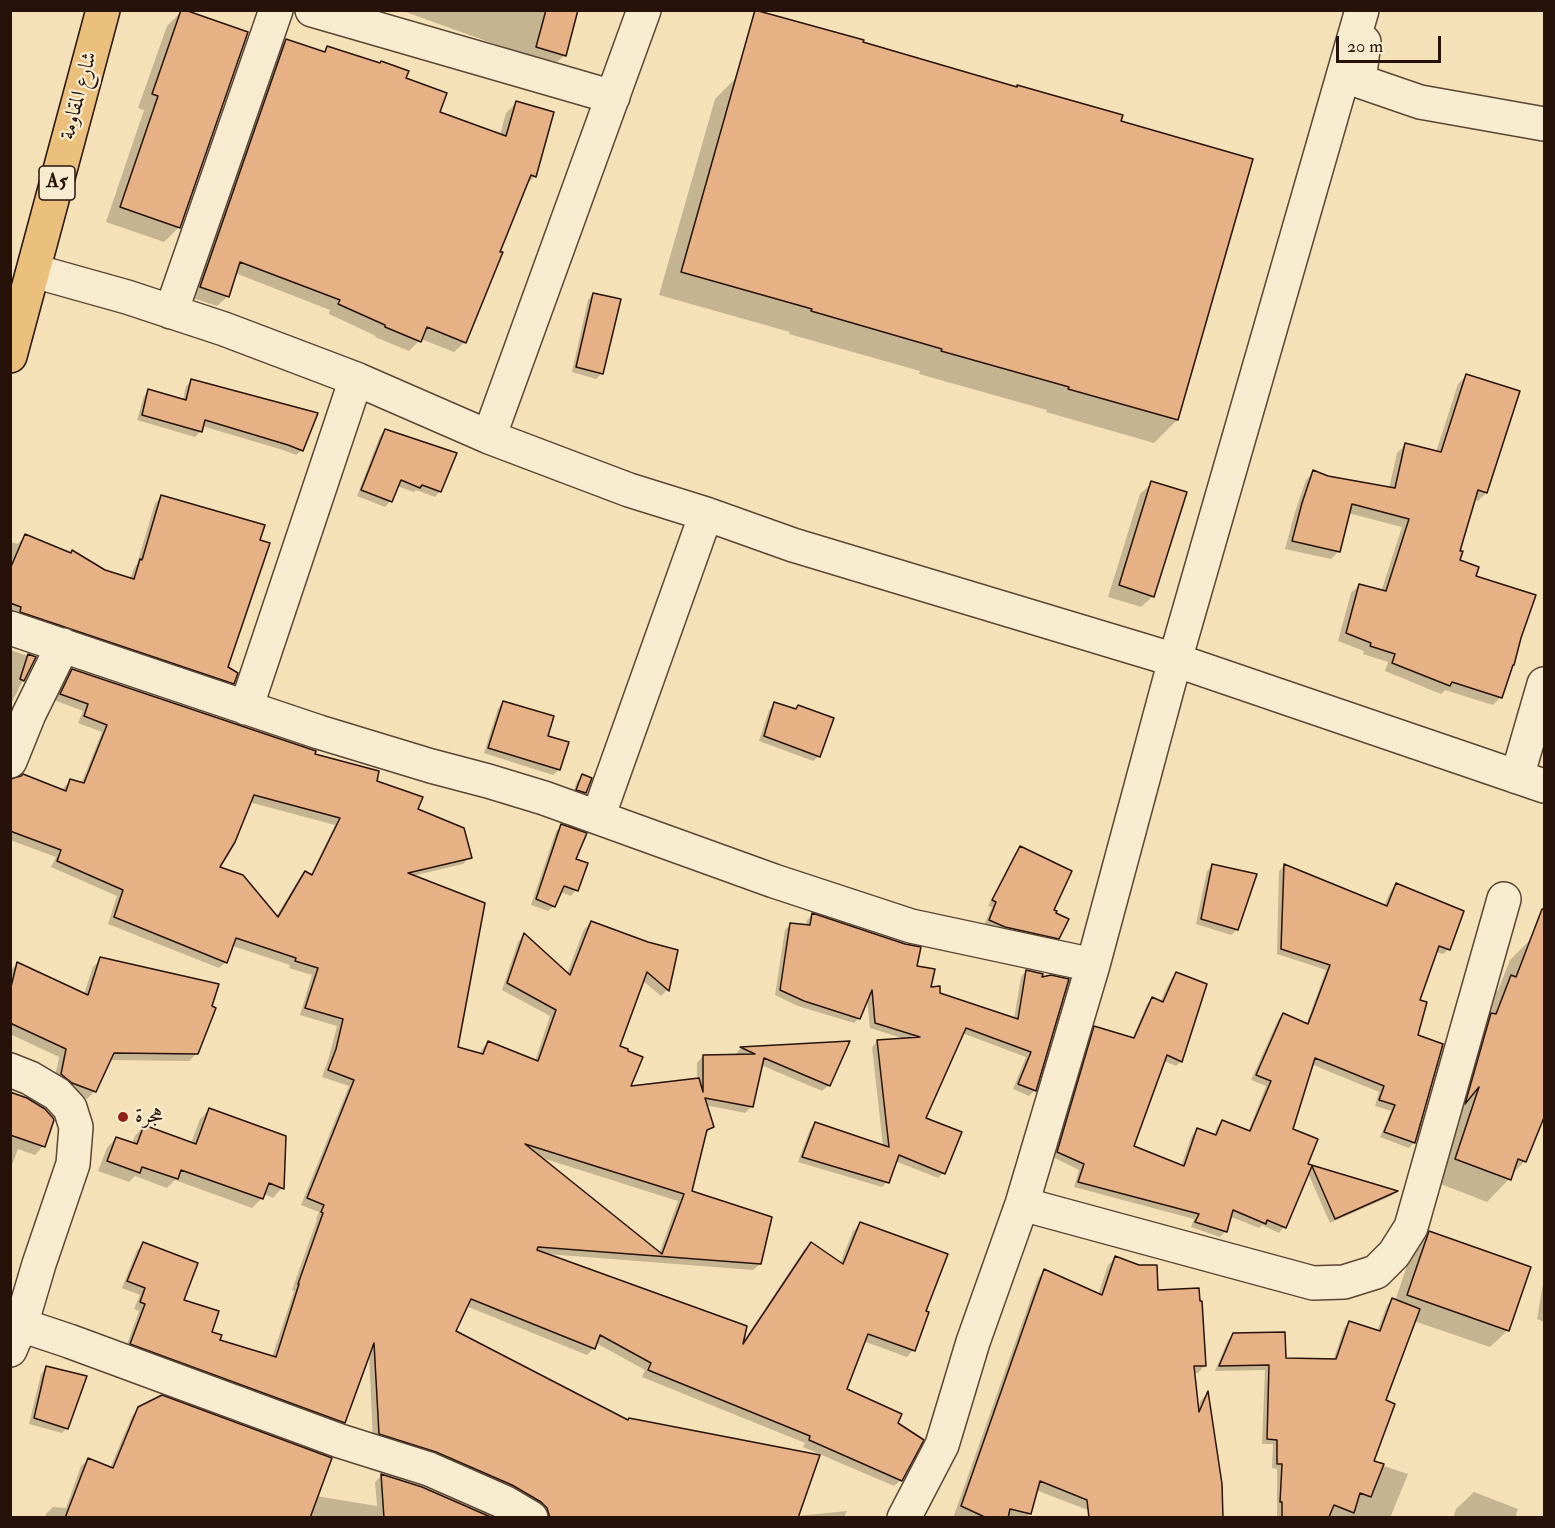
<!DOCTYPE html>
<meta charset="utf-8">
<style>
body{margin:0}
#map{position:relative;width:1555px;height:1528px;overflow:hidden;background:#f5e1b7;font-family:"IM FELL Double Pica",serif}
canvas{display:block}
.frame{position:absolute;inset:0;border:12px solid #27120a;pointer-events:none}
.scale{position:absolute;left:1336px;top:36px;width:105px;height:27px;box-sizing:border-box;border:3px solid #27120a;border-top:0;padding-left:8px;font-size:18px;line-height:21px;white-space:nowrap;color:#27120a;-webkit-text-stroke:4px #f8ecd0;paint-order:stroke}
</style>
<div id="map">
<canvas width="1555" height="1528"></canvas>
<div class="frame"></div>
<div class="scale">20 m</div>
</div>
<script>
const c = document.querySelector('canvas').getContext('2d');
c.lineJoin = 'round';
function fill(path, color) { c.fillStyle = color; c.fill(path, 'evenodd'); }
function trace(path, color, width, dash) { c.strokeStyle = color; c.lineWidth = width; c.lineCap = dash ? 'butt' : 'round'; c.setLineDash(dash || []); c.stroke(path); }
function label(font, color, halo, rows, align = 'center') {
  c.font = font + ' "IM FELL Double Pica",Amiri,serif'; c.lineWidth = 4.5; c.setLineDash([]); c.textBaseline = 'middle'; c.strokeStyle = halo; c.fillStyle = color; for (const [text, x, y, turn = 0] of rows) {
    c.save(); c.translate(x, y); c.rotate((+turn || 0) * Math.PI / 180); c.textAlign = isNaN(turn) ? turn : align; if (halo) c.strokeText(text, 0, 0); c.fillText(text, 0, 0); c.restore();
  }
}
fill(new Path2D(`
 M 400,10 L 551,10 L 565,55 L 557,62 L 526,54 L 525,55 Z
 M 182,11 L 179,227 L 164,242 L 106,222 L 144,110 L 138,108 L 167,26 Z
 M 286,41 L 323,53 L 328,48 L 404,79 L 438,113 L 500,135 L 506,113 L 516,103 L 535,176 L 524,187 L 465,342 L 454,352 L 421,339 L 409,351 L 375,337 L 376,336 L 329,314 L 330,310 L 235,273 L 228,296 L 217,306 L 190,297 L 276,51 Z
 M 862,44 L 1119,122 L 1251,160 L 1177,420 L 1154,443 L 1046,412 L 1047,410 L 919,374 L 920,371 L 789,334 L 790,332 L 659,295 L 715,99 L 738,76 Z
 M 594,294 L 602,373 L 596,379 L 572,372 L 588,300 Z
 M 1466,376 L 1486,493 L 1478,501 L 1473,499 L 1458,552 L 1459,561 L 1474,577 L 1501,697 L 1493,705 L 1445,690 L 1441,694 L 1385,671 L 1388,662 L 1363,654 L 1364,651 L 1338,641 L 1351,593 L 1359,585 L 1381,592 L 1402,527 L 1348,513 L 1339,551 L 1331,559 L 1285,549 L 1295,512 L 1306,480 L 1314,472 L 1327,477 L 1389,489 L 1397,453 L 1405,445 L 1436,452 L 1458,384 Z
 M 192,381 L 302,450 L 296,455 L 283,450 L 202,426 L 201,431 L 195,437 L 137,420 L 144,396 L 149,391 L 183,400 L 186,386 Z
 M 385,430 L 440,491 L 435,497 L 416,490 L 414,492 L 397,486 L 390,501 L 385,507 L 357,496 L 380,436 Z
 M 1152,483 L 1153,596 L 1141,607 L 1108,597 L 1140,494 Z
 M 162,497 L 233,683 L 226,690 L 10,617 L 10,542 L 18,544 L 25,536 L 104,572 L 130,579 L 134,568 L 137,564 L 155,503 Z
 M 10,650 L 34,658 L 10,706 Z
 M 73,670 L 313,755 L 375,782 L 417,810 L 470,857 L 463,864 L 412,876 L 457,1048 L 480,1054 L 482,1049 L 488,1042 L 535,1061 L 550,1016 L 502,990 L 518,942 L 524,935 L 567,974 L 584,929 L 591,923 L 648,944 L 676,951 L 667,990 L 661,996 L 642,980 L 618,1047 L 629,1088 L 697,1080 L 697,1063 L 703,1056 L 734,1056 L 740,1049 L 847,1043 L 829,1085 L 822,1091 L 761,1065 L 752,1106 L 745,1113 L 705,1105 L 712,1127 L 705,1134 L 690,1192 L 760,1264 L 753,1270 L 547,1254 L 741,1345 L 804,1250 L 811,1244 L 840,1264 L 853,1231 L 860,1224 L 924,1312 L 927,1313 L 913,1350 L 907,1357 L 863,1341 L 845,1390 L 896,1424 L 901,1480 L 894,1486 L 803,1447 L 805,1443 L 642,1377 L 645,1370 L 596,1343 L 594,1348 L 587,1355 L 466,1306 L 454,1332 L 797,1516 L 847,1511 L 844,1518 L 541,1518 L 373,1440 L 369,1355 L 344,1422 L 337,1429 L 125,1350 L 139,1311 L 134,1309 L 140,1295 L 122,1288 L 137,1250 L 144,1244 L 182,1301 L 219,1341 L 272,1357 L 294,1291 L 292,1290 L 317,1220 L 316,1219 L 319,1212 L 301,1205 L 349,1086 L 322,1077 L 329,1057 L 337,1026 L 300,1015 L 312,975 L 289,968 L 290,965 L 233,946 L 226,962 L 219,968 L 108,924 L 117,896 L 51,867 L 56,857 L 10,840 L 10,781 L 62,791 L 64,787 L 71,780 L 81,784 L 102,732 L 78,723 L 83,711 L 54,700 L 66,677 ZM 249,802 L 335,825 L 310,876 L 305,873 L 299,879 L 276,917 L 218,867 ZM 539,1157 L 678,1201 L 659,1254 Z
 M 503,703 L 546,737 L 559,770 L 553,775 L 484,753 L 498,708 Z
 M 775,704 L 819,756 L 813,761 L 759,741 L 769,710 Z
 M 583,776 L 585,793 L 580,798 L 572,795 L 577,781 Z
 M 561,826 L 574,860 L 576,890 L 571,896 L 560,892 L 554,906 L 548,911 L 531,905 L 556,831 Z
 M 1020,847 L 1052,910 L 1058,938 L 1053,943 L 984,925 L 992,907 L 988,906 L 1015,853 Z
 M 1212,866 L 1237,930 L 1231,935 L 1196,924 L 1207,871 Z
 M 1284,866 L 1384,906 L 1391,890 L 1396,885 L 1449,949 L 1443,954 L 1436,952 L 1419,1001 L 1416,1035 L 1414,1143 L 1409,1148 L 1380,1137 L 1391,1111 L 1375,1106 L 1379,1092 L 1311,1064 L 1291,1130 L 1306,1165 L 1395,1192 L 1391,1196 L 1330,1223 L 1308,1173 L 1284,1227 L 1279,1233 L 1262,1225 L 1259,1228 L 1229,1216 L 1225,1232 L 1220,1237 L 1191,1227 L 1194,1219 L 1074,1187 L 1079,1170 L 1053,1157 L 1089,1033 L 1095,1028 L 1132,1039 L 1147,1004 L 1152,999 L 1160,1002 L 1171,979 L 1176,973 L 1181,1061 L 1176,1066 L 1164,1061 L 1132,1146 L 1181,1166 L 1192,1135 L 1198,1130 L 1214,1135 L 1217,1127 L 1223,1121 L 1248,1132 L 1266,1086 L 1251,1080 L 1278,1020 L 1283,1014 L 1306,1025 L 1326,970 L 1277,954 L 1279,871 Z
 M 812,915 L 916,967 L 929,988 L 939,994 L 1014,1019 L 1021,977 L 1026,971 L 1039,979 L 1067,980 L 1035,1090 L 1029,1096 L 1013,1089 L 1026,1057 L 962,1033 L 924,1118 L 943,1173 L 938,1178 L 895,1161 L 887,1182 L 882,1187 L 798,1162 L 810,1129 L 815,1124 L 883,1146 L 872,1047 L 878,1041 L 905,1039 L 870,1028 L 867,998 L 859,1018 L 854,1023 L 798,1006 L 775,995 L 785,930 L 791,924 L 806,926 L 807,920 Z
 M 1532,938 L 1525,1161 L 1511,1175 L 1509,1179 L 1487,1202 L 1433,1181 L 1489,1000 L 1498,990 L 1510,960 Z
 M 101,959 L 197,1053 L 189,1061 L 109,1060 L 95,1091 L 87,1099 L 65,1090 L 54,1082 L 59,1057 L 10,1034 L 10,971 L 17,964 L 84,994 L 93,967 Z
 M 10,1092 L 21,1096 L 52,1120 L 43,1146 L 35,1155 L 18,1149 L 10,1170 Z
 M 209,1110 L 284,1137 L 282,1188 L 273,1198 L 264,1194 L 262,1198 L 252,1208 L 175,1180 L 167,1188 L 135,1176 L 129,1182 L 98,1171 L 107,1148 L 116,1138 L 132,1144 L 135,1136 L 144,1126 L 191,1143 L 200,1119 Z
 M 1430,1233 L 1508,1330 L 1490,1347 L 1414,1321 L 1384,1400 L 1372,1462 L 1408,1474 L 1390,1518 L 1277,1518 L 1277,1469 L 1272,1468 L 1273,1444 L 1262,1444 L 1265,1370 L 1215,1371 L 1228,1340 L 1234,1334 L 1285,1360 L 1333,1361 L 1344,1328 L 1349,1322 L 1377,1332 L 1387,1305 L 1392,1300 L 1395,1301 L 1412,1251 Z
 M 1115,1258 L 1156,1292 L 1205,1365 L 1198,1373 L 1194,1373 L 1197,1410 L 1201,1400 L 1207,1394 L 1220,1518 L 1098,1514 L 1036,1490 L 1030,1513 L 1026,1518 L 1006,1516 L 1006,1518 L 953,1518 L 1038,1278 L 1045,1271 L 1098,1295 L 1108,1265 Z
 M 1544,1278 L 1544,1322 L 1537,1319 Z
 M 46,1368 L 67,1428 L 62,1433 L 29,1424 L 41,1374 Z
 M 139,1408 L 316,1496 L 377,1506 L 375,1482 L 382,1475 L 489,1518 L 45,1518 L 46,1514 L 53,1507 L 66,1508 L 81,1466 L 88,1460 L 110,1468 L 132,1416 Z
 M 1474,1492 L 1518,1509 L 1515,1518 L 1453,1518 L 1456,1509 Z`), '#0003');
const building = new Path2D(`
 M 181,10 L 185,10 L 248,32 L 180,228 L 120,207 L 158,96 L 152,94 Z
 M 546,10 L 578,10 L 566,56 L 536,47 Z
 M 755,10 L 864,40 L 863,42 L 1017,87 L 1017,85 L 1123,115 L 1121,121 L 1253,159 L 1178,420 L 1068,389 L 1069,387 L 941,351 L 942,349 L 811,311 L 812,309 L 681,272 Z
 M 286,39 L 325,52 L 327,46 L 380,63 L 381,61 L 409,71 L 406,78 L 447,93 L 440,112 L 506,136 L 516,101 L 554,112 L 536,177 L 531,175 L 500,252 L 503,252 L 466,343 L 427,327 L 421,342 L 385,327 L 385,325 L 338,304 L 340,300 L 240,262 L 229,297 L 200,287 Z
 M 593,293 L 621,299 L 603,374 L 576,367 Z
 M 1466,374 L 1520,391 L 1487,493 L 1478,490 L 1460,551 L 1463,551 L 1460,560 L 1479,567 L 1476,576 L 1536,595 L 1521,638 L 1514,665 L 1513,665 L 1502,698 L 1452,682 L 1450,686 L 1392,663 L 1395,654 L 1370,646 L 1371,643 L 1346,633 L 1359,584 L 1386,591 L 1409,519 L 1352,504 L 1340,552 L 1292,541 L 1302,503 L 1313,470 L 1328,476 L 1395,488 L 1405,443 L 1441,452 Z
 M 191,379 L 318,413 L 303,451 L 288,445 L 205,420 L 202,432 L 142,415 L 148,389 L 186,400 Z
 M 385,429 L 457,453 L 441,492 L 422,485 L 420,488 L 401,480 L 392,502 L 361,490 Z
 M 1151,481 L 1187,492 L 1154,597 L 1119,585 Z
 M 161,495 L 265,525 L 260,540 L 270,543 L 228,667 L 238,673 L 234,684 L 20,612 L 21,607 L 10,603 L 10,569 L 25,534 L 71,553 L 72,550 L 105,570 L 134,579 L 140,559 L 142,560 Z
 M 28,654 L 36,657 L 24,681 L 20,679 Z
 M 72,669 L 316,751 L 315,754 L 379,771 L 377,781 L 423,797 L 418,809 L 464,828 L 472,858 L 408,873 L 485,903 L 458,1047 L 483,1054 L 488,1041 L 538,1061 L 556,1010 L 507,983 L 524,933 L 570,975 L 591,921 L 648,942 L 678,950 L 669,991 L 647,972 L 620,1046 L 628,1049 L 628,1051 L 643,1057 L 631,1086 L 699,1078 L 703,1092 L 703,1055 L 755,1054 L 740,1047 L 850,1041 L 830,1086 L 764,1058 L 753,1107 L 705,1098 L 714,1127 L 707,1130 L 692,1191 L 772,1217 L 761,1264 L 538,1247 L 537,1250 L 747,1326 L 743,1344 L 811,1242 L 843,1264 L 860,1222 L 948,1254 L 926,1311 L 929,1312 L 915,1351 L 868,1334 L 847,1389 L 902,1414 L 898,1423 L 924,1440 L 902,1481 L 809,1440 L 810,1436 L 648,1370 L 651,1363 L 600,1335 L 595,1349 L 471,1299 L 456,1331 L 628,1420 L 629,1418 L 820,1455 L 798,1518 L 550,1518 L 547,1508 L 541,1502 L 512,1485 L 436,1452 L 379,1434 L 374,1343 L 345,1423 L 130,1344 L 145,1304 L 140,1302 L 145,1288 L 127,1281 L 143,1242 L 198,1263 L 184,1300 L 219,1311 L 212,1332 L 222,1335 L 220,1340 L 276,1357 L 299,1284 L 298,1284 L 323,1213 L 321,1212 L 324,1205 L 307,1198 L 354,1080 L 328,1070 L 336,1049 L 343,1019 L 305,1008 L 318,968 L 295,961 L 296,958 L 236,938 L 227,963 L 114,917 L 123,890 L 57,861 L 61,850 L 10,831 L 10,779 L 21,776 L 23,774 L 66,791 L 70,779 L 84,783 L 107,725 L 84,716 L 88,704 L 60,694 ZM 254,795 L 340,818 L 312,875 L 305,871 L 278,917 L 243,875 L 220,867 L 235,842 ZM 525,1144 L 684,1194 L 662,1254 Z
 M 503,701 L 554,716 L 548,736 L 569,742 L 560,770 L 488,748 Z
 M 774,702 L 796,709 L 798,705 L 834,718 L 820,757 L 764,736 Z
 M 582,774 L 592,778 L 586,793 L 576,790 Z
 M 561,824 L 587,833 L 576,859 L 588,863 L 578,891 L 564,886 L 555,907 L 536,899 Z
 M 1020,846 L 1072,871 L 1054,910 L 1057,911 L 1056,913 L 1069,919 L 1059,939 L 1005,927 L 989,920 L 996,902 L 992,900 Z
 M 1212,864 L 1257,874 L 1238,930 L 1201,919 Z
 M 1284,864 L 1387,906 L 1396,883 L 1464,911 L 1450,950 L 1439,946 L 1420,1000 L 1427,1002 L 1418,1035 L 1443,1044 L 1415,1143 L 1384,1132 L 1395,1105 L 1379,1100 L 1384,1086 L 1315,1058 L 1293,1129 L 1318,1139 L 1308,1164 L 1398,1191 L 1335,1219 L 1312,1166 L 1286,1228 L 1267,1220 L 1266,1224 L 1233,1210 L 1227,1232 L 1195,1222 L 1199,1214 L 1078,1182 L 1084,1164 L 1057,1152 L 1094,1026 L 1134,1038 L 1152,997 L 1163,1002 L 1176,972 L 1207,984 L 1182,1062 L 1167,1055 L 1134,1146 L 1184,1166 L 1197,1128 L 1216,1135 L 1222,1120 L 1250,1131 L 1271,1081 L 1256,1075 L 1283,1013 L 1308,1024 L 1330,965 L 1281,949 Z
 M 1542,909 L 1545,909 L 1545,1115 L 1526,1162 L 1518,1159 L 1511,1180 L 1455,1159 L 1479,1087 L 1465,1104 L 1491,1013 L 1496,1014 L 1511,975 L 1516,977 Z
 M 812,913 L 905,944 L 921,947 L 917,966 L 935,969 L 931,987 L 940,986 L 940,993 L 1018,1019 L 1026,970 L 1043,974 L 1042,977 L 1051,975 L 1069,979 L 1036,1091 L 1018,1084 L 1031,1052 L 966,1028 L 926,1118 L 962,1132 L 945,1174 L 899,1155 L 889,1183 L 802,1157 L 815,1122 L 889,1147 L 877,1040 L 920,1037 L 875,1023 L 872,990 L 860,1019 L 804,1001 L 780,990 L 790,923 L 810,925 Z
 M 100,957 L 219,984 L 212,1006 L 216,1008 L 198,1054 L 114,1053 L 96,1092 L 72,1083 L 61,1074 L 66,1049 L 10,1023 L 10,991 L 17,962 L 88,995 Z
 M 10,1092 L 27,1098 L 45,1109 L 53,1118 L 54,1120 L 45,1147 L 10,1135 Z
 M 209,1108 L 286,1136 L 284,1189 L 269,1183 L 263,1199 L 181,1170 L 178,1179 L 142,1167 L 140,1173 L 107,1161 L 116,1137 L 137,1144 L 144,1125 L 196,1144 Z
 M 1429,1231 L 1531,1267 L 1509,1331 L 1407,1295 Z
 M 1115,1256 L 1139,1265 L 1157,1265 L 1158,1290 L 1199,1288 L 1200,1301 L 1202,1301 L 1206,1366 L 1194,1366 L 1199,1412 L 1208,1391 L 1222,1484 L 1223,1518 L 1089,1518 L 1087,1500 L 1040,1481 L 1031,1514 L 1010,1509 L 1008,1518 L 987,1518 L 961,1506 L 1044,1269 L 1102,1295 Z
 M 1392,1298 L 1420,1309 L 1386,1400 L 1395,1404 L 1374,1461 L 1384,1464 L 1371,1497 L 1360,1493 L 1354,1513 L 1334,1505 L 1329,1517 L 1282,1517 L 1282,1502 L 1280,1502 L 1282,1464 L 1277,1464 L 1277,1440 L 1267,1439 L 1269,1365 L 1219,1366 L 1233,1333 L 1285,1332 L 1286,1358 L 1336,1359 L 1349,1321 L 1380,1331 Z
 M 46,1366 L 87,1376 L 68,1429 L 34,1418 Z
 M 162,1395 L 332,1458 L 310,1518 L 65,1518 L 88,1458 L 113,1468 L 138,1407 Z
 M 381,1474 L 422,1487 L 493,1518 L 384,1518 Z`);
fill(building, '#e7b186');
trace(building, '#27120a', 1.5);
const minor = new Path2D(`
 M 312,10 L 613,97
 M 1364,42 L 1359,81 L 1420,102 L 1544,124
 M 34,271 L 127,297 L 224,329 L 356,379 L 489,437 L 629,490 L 706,514 L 793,545 L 1175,660 L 1544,786
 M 171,312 L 276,10
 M 489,437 L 644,10
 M 10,628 L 319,732 L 431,766 L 488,781 L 544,798 L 774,881 L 911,926 L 1093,965
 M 246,708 L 356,379
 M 10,761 L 29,714 L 63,645
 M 1517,777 L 1544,684
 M 598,817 L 706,514
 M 10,1070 L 30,1078 L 57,1094 L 70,1108 L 76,1127 L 73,1164 L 39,1264 L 21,1325 L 10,1350
 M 1022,1204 L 1313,1283 L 1344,1282 L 1376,1272 L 1394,1254 L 1411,1227 L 1504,899
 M 21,1325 L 69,1341 L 340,1441 L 429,1469 L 504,1502 L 531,1518
 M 904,1518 L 942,1445 L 973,1342 L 1022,1204 L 1093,965 L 1175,660 L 1362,10`);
const trunk = new Path2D(`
 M 10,356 L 103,10`);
trace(minor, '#5a4635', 36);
trace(trunk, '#27120a', 36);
trace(minor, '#f8ecd0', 33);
trace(trunk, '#eac07c', 33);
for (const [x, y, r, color] of [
 [123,1117,6,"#8f2418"]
]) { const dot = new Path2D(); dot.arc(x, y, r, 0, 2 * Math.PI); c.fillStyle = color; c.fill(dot); trace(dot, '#f8ecd0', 2); }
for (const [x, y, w] of [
 [57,183,36]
]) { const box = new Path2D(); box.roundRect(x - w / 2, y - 17, w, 34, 4.5); c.fillStyle = '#f8ecd0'; c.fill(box); trace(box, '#27120a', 1.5); }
label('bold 20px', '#27120a', null, [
 ["A5",57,183]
]);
label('21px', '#27120a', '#f8ecd0', [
 ["شارع المقاومة",80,96,-75]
]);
label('21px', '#27120a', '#f8ecd0', [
 ["هجرة",135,1117]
], 'left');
</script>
